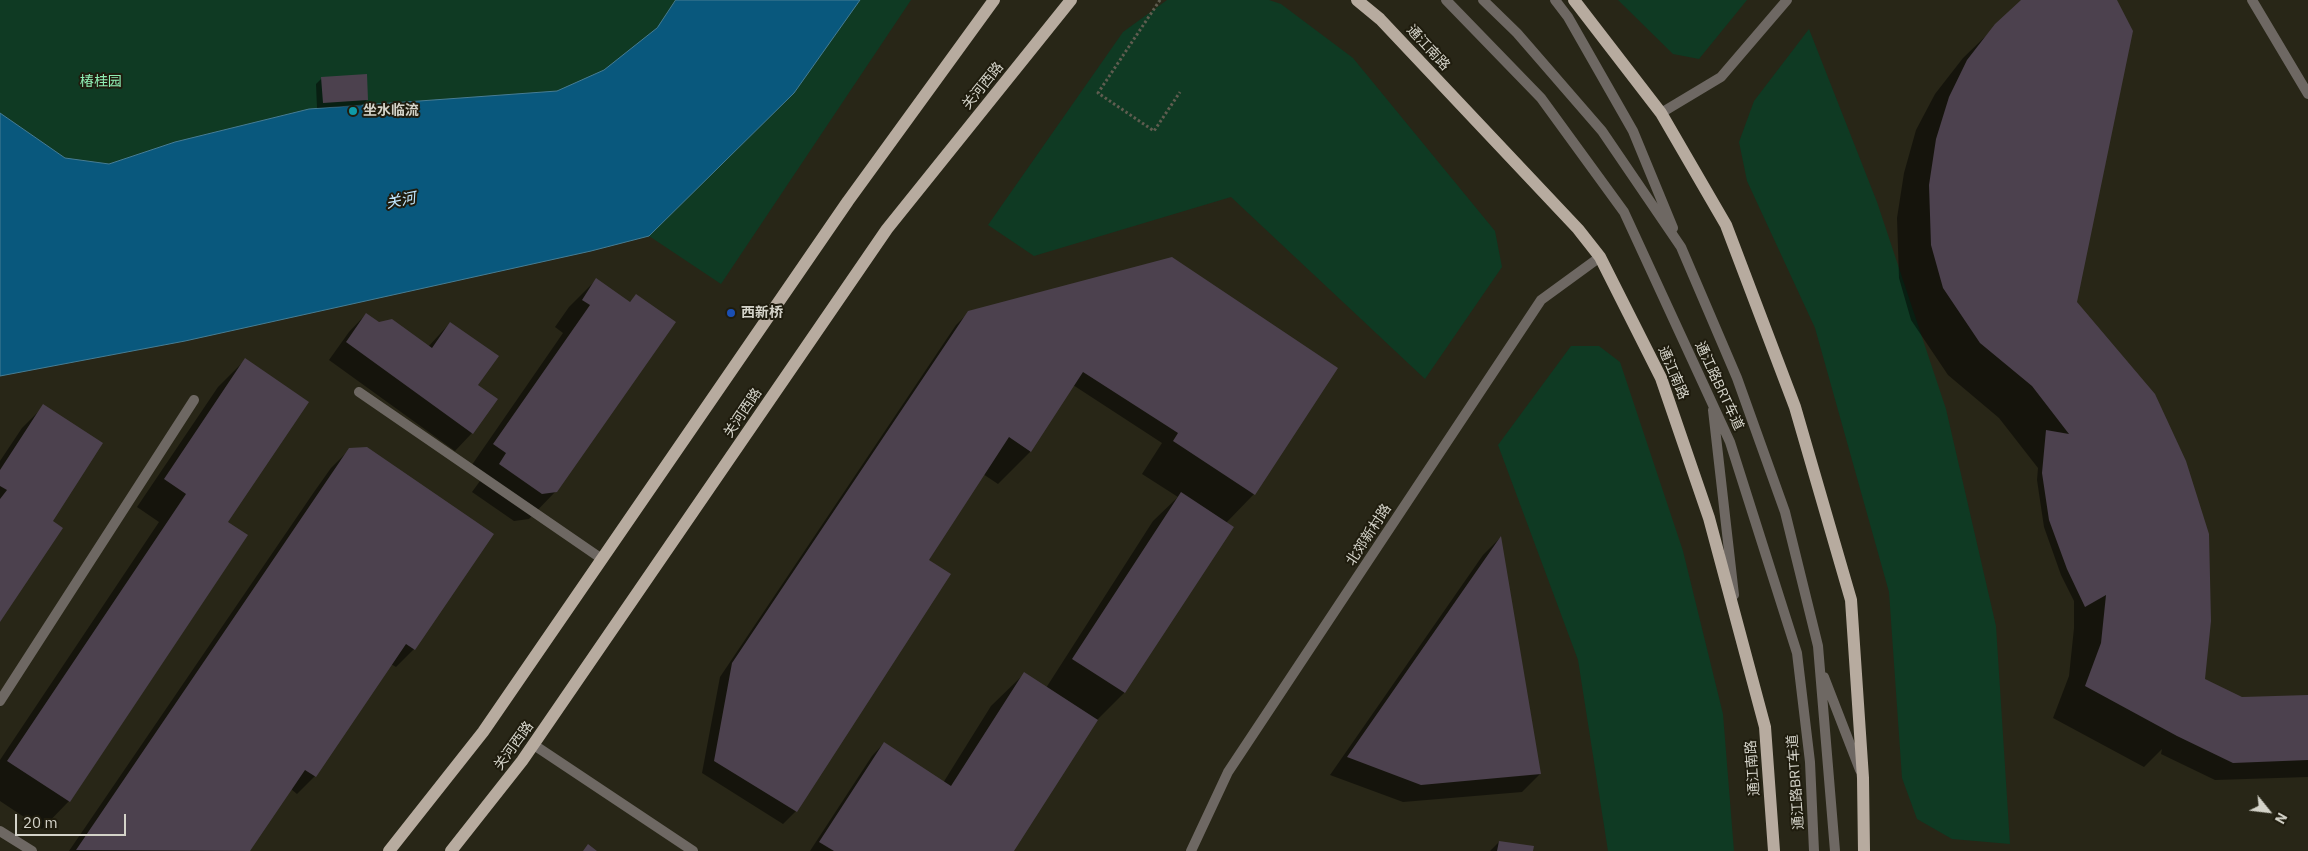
<!DOCTYPE html>
<meta charset="utf-8">
<style>
body{margin:0}
#map{position:relative;width:2308px;height:851px;overflow:hidden;background:#282617;font-family:"IBM Plex Sans",sans-serif}
canvas{display:block}
.north{position:absolute;left:2243px;top:786px;width:50px;height:50px;-webkit-text-stroke:4px #1f1c0e;paint-order:stroke;rotate:119deg;font-size:14px;font-weight:700;line-height:20px;text-align:center;color:#d4d3c9}
.north::after{content:'';display:block;margin:auto;width:18px;height:22px;background:#d4d3c9;clip-path:polygon(50% 0,100% 100%,50% 72%,0 100%)}
.scale{position:absolute;left:15px;top:814px;width:111px;height:22px;box-sizing:border-box;border:2px solid #d4d3c9;border-top:0;padding-left:6px;font-size:15px;line-height:18px;white-space:nowrap;color:#d4d3c9;-webkit-text-stroke:4px #1f1c0e;paint-order:stroke}
</style>
<div id="map">
<canvas width="2308" height="851"></canvas>
<div class="north">N</div>
<div class="scale">20 m</div>
</div>
<script>
const c = document.querySelector('canvas').getContext('2d');
c.lineJoin = 'round';
function fill(path, color) { c.fillStyle = color; c.fill(path, 'evenodd'); }
function trace(path, color, width, dash) { c.strokeStyle = color; c.lineWidth = width; c.lineCap = dash ? 'butt' : 'round'; c.setLineDash(dash || []); c.stroke(path); }
function label(font, color, halo, rows, align = 'center') {
  c.font = font + ' "IBM Plex Sans","Noto Sans SC",sans-serif'; c.lineWidth = 4; c.setLineDash([]); c.textBaseline = 'middle'; c.strokeStyle = halo; c.fillStyle = color; for (const [text, x, y, turn = 0] of rows) {
    c.save(); c.translate(x, y); c.rotate((+turn || 0) * Math.PI / 180); c.textAlign = isNaN(turn) ? turn : align; if (halo) c.strokeText(text, 0, 0); c.fillText(text, 0, 0); c.restore();
  }
}
fill(new Path2D(`
 M 0,0 L 676,0 L 657,28 L 604,70 L 557,91 L 309,109 L 175,142 L 109,164 L 65,158 L 0,113 Z
 M 860,0 L 911,0 L 721,284 L 649,236 L 794,93 Z
 M 1167,0 L 1269,0 L 1281,4 L 1353,58 L 1495,231 L 1502,267 L 1425,379 L 1231,197 L 1034,256 L 988,225 L 1123,32 Z
 M 1618,0 L 1747,0 L 1699,59 L 1673,54 Z
 M 1809,29 L 1877,202 L 1946,409 L 1996,626 L 2010,844 L 1952,839 L 1917,819 L 1902,778 L 1889,592 L 1815,328 L 1747,181 L 1739,142 L 1754,101 Z
 M 1571,346 L 1599,346 L 1620,362 L 1683,551 L 1723,714 L 1734,851 L 1608,851 L 1578,660 L 1498,445 Z`), '#0f3a23');
const water = new Path2D(`
 M 676,0 L 860,0 L 794,93 L 649,236 L 591,251 L 185,341 L 0,376 L 0,113 L 65,158 L 109,164 L 175,142 L 309,109 L 557,91 L 604,70 L 657,28 Z`);
fill(water, '#09587d');
trace(water, '#467d94', 1);
fill(new Path2D(`
 M 2023,0 L 2116,0 L 2075,302 L 2203,680 L 2242,698 L 2308,696 L 2308,777 L 2215,780 L 2161,754 L 2162,749 L 2144,767 L 2053,718 L 2069,676 L 2074,628 L 2074,601 L 2061,575 L 2044,527 L 2037,480 L 2038,468 L 1999,418 L 1948,375 L 1911,320 L 1899,278 L 1897,218 L 1904,173 L 1916,130 L 1935,94 L 1963,58 Z
 M 322,78 L 367,100 L 361,106 L 317,108 L 316,84 Z
 M 1172,259 L 1254,494 L 1226,523 L 1232,527 L 1124,693 L 1097,720 L 1012,851 L 810,851 L 872,756 L 884,743 L 943,783 L 991,706 L 1024,674 L 1046,688 L 1153,521 L 1178,497 L 1142,474 L 1162,443 L 1073,385 L 1030,452 L 998,484 L 983,474 L 928,561 L 796,811 L 783,824 L 702,773 L 720,677 L 956,325 L 969,312 Z
 M 596,280 L 629,303 L 636,295 L 556,491 L 529,519 L 514,521 L 472,492 L 480,481 L 467,472 L 563,333 L 555,327 L 569,307 Z
 M 366,314 L 378,323 L 428,347 L 450,323 L 476,385 L 472,433 L 455,451 L 329,360 L 349,332 Z
 M 246,359 L 226,522 L 69,801 L 42,829 L 0,801 L 0,760 L 159,522 L 137,507 L 218,387 Z
 M 44,406 L 51,521 L 0,619 L 0,461 L 22,428 Z
 M 350,449 L 492,535 L 414,649 L 396,667 L 391,664 L 315,776 L 297,794 L 291,789 L 249,851 L 69,851 L 314,492 L 331,468 Z
 M 1500,538 L 1540,774 L 1522,792 L 1403,802 L 1330,775 L 1483,555 Z
 M 1499,842 L 1532,851 L 1490,851 Z`), '#0007');
fill(new Path2D(`
 M 2021,0 L 2117,0 L 2133,31 L 2077,302 L 2155,394 L 2186,461 L 2209,534 L 2211,621 L 2205,679 L 2242,697 L 2308,695 L 2308,760 L 2233,763 L 2177,736 L 2085,686 L 2101,643 L 2106,595 L 2085,607 L 2067,569 L 2049,520 L 2042,473 L 2046,430 L 2069,434 L 2032,386 L 1980,343 L 1943,288 L 1931,245 L 1929,185 L 1936,139 L 1949,97 L 1967,60 L 1995,24 Z
 M 367,74 L 368,100 L 323,103 L 321,77 Z
 M 1172,257 L 1338,368 L 1255,495 L 1173,441 L 1178,433 L 1083,372 L 1031,452 L 1009,437 L 929,560 L 951,574 L 797,812 L 714,761 L 732,663 L 968,311 Z
 M 596,278 L 630,302 L 636,294 L 676,322 L 557,492 L 542,494 L 499,464 L 506,453 L 493,444 L 590,305 L 582,300 Z
 M 366,313 L 379,322 L 392,319 L 432,348 L 450,322 L 499,356 L 478,385 L 498,399 L 473,434 L 346,342 Z
 M 245,358 L 309,402 L 228,522 L 248,535 L 70,802 L 7,761 L 186,494 L 164,479 Z
 M 43,404 L 103,443 L 53,521 L 63,528 L 0,622 L 0,499 L 7,490 L 0,486 L 0,470 Z
 M 367,447 L 494,534 L 415,650 L 406,644 L 316,777 L 305,770 L 250,851 L 76,850 L 349,448 Z
 M 1181,492 L 1234,527 L 1125,693 L 1072,659 Z
 M 1501,536 L 1541,774 L 1421,785 L 1347,757 Z
 M 1024,672 L 1098,720 L 1014,851 L 834,851 L 819,842 L 884,742 L 951,786 Z
 M 1499,841 L 1534,846 L 1533,851 L 1497,851 Z
 M 588,844 L 597,851 L 583,851 Z`), '#4c414e');
trace(new Path2D(`
 M 1160,0 L 1098,93 L 1154,131 L 1180,92`), '#5f5d50', 3, [2.5, 2.5]);
trace(new Path2D(`
 M 1446,0 L 1541,98 L 1624,212 L 1730,442 L 1797,653 L 1810,762 L 1814,851
 M 1483,0 L 1517,33 L 1602,131 L 1681,247 L 1737,378 L 1785,512 L 1818,646 L 1835,851
 M 1555,0 L 1568,17 L 1633,131 L 1673,228
 M 359,392 L 602,559
 M 1713,410 L 1734,595
 M 1824,677 L 1860,770
 M 0,701 L 194,400`), '#6e6863', 10);
trace(new Path2D(`
 M 2252,0 L 2308,94
 M 1661,113 L 1721,77 L 1787,0
 M 534,745 L 693,851
 M 0,831 L 32,851
 M 1191,851 L 1228,772 L 1541,300 L 1600,257`), '#6e6863', 10);
trace(new Path2D(`
 M 1357,0 L 1380,19 L 1578,229 L 1600,257 L 1661,378 L 1709,518 L 1765,727 L 1774,851
 M 1574,0 L 1661,113 L 1726,225 L 1795,407 L 1851,600 L 1863,778 L 1864,851
 M 389,851 L 483,732 L 848,201 L 994,0
 M 451,851 L 522,761 L 887,229 L 1071,0`), '#b7ab9f', 12);
for (const [x, y, r, color] of [
 [353,111,5,"#0f9aa8"],
 [731,313,5,"#1a4fb4"]
]) { const dot = new Path2D(); dot.arc(x, y, r, 0, 2 * Math.PI); c.fillStyle = color; c.fill(dot); trace(dot, '#1f1c0e', 2); }
label('14px', '#d4d3c9', '#1f1c0e', [
 ["通江南路",1428,48,47],
 ["关河西路",983,86,-51],
 ["通江南路",1673,373,67],
 ["通江路BRT车道",1719,386,65],
 ["关河西路",743,413,-56],
 ["北郊新村路",1369,535,-57],
 ["关河西路",514,746,-54],
 ["通江南路",1753,768,-94],
 ["通江路BRT车道",1796,782,-94]
]);
label('14px', '#8fedb3', '#1f1c0e', [
 ["椿桂园",101,82]
]);
label('bold 14px', '#d4d3c9', '#1f1c0e', [
 ["坐水临流",363,111],
 ["西新桥",741,313]
], 'left');
label('italic 15px', '#c2e6fc', '#1f1c0e', [
 ["关河",401,201,-11]
]);
</script>
